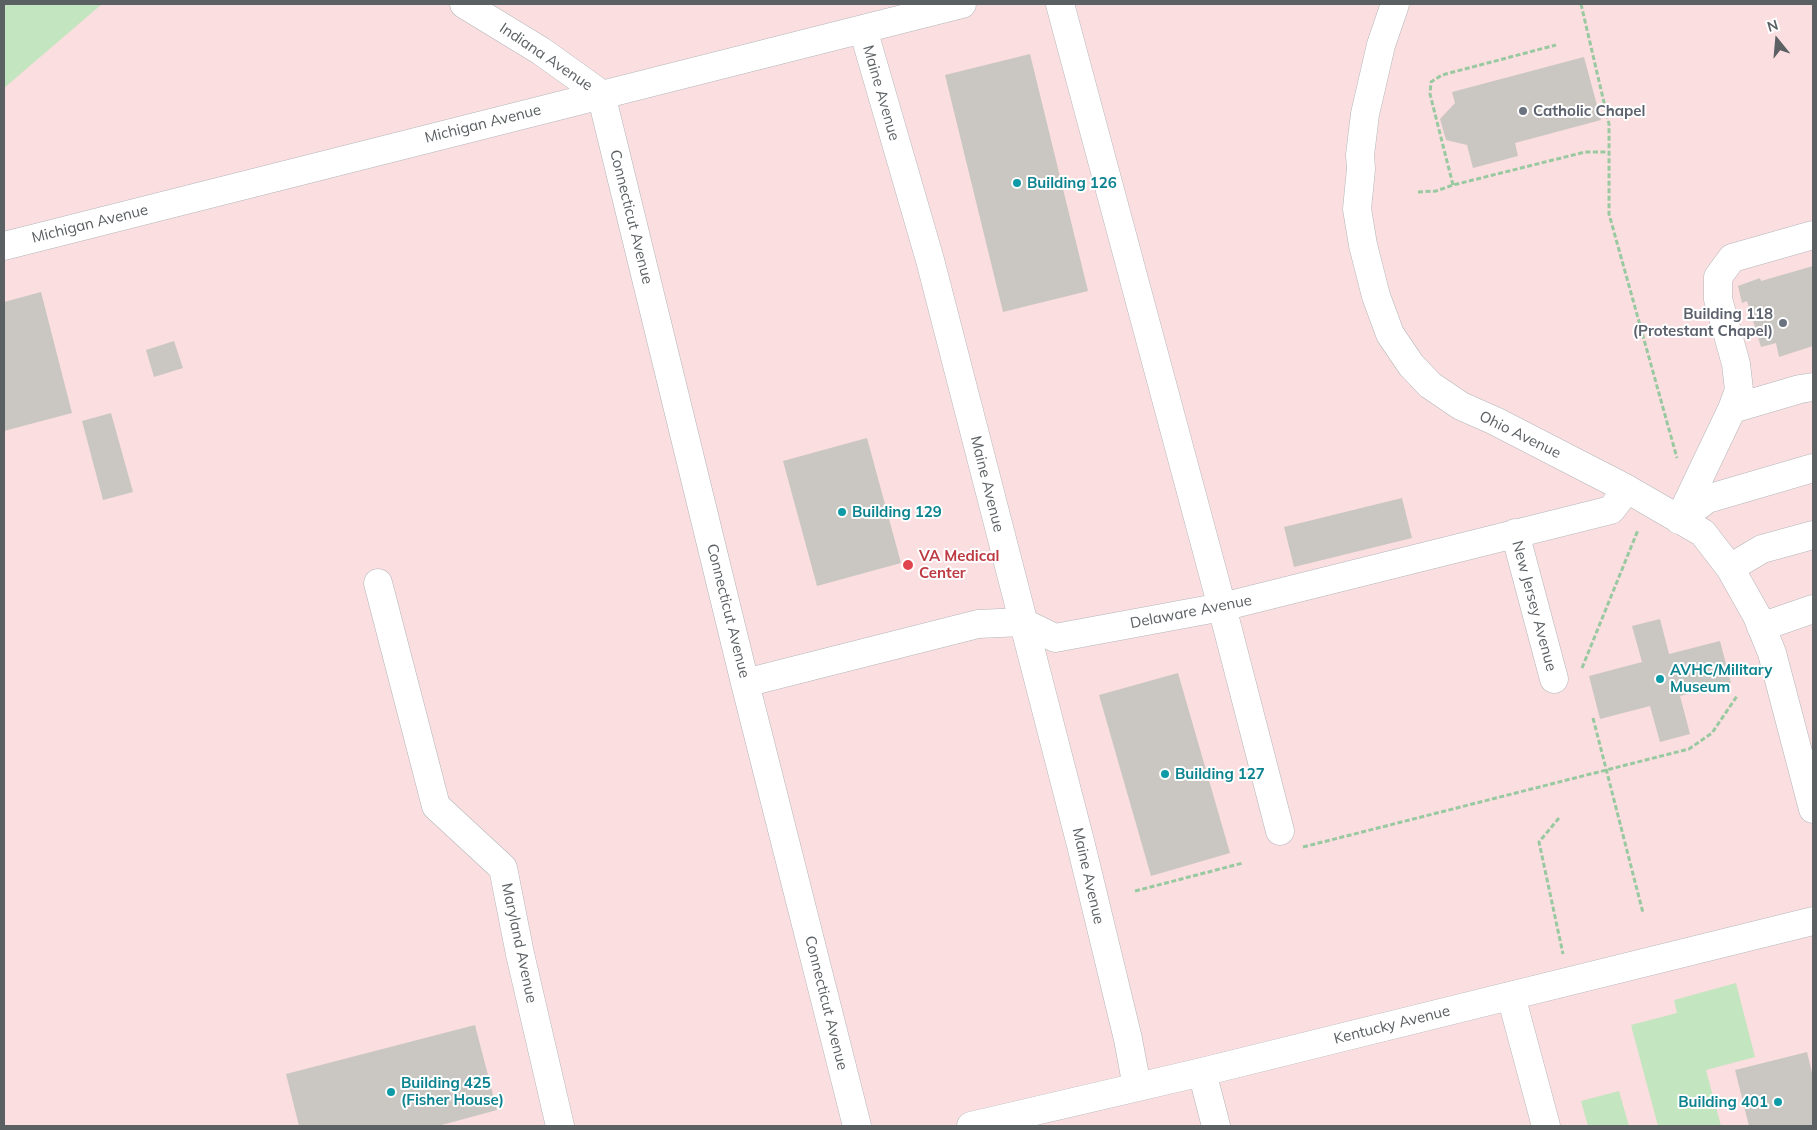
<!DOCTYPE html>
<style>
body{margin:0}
#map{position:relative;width:1817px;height:1130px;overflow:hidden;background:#eeeae2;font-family:Mulish,sans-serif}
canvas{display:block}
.frame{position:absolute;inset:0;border:5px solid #5b6063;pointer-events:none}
.north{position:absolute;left:1752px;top:15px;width:50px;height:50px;-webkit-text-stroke:4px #fff;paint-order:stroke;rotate:343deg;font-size:14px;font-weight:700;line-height:20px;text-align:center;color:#5b6063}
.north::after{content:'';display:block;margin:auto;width:18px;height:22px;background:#5b6063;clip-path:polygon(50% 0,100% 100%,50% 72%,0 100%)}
</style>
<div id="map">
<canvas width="1817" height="1130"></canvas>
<div class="frame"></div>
<div class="north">N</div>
</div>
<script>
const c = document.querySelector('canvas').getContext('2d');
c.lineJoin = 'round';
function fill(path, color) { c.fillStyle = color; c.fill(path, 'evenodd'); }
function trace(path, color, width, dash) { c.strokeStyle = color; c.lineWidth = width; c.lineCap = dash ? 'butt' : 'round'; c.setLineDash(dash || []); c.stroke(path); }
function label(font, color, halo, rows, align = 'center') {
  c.font = font + ' Mulish,sans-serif'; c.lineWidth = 4; c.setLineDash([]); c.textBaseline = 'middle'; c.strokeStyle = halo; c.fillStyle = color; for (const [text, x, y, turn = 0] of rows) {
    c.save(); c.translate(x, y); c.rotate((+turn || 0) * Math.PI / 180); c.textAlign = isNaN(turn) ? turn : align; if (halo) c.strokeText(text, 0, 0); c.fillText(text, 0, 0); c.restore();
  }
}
fill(new Path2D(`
 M 4,4 L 1813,4 L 1813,1126 L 4,1126 Z`), '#fbdedf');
fill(new Path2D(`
 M 4,4 L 102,4 L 4,88 Z
 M 1736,983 L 1755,1057 L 1706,1070 L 1721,1126 L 1658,1126 L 1631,1025 L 1677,1013 L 1674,1000 Z
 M 1619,1091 L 1629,1126 L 1588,1126 L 1581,1101 Z`), '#c3e5bf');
fill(new Path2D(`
 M 1030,54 L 1088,291 L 1003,312 L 945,75 Z
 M 1584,57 L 1601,120 L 1515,143 L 1518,156 L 1473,168 L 1467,145 L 1446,140 L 1440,119 L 1455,103 L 1452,92 Z
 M 1813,266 L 1813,346 L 1779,357 L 1776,343 L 1761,347 L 1747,301 L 1742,303 L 1738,286 L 1760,278 L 1761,281 Z
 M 41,292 L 72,413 L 4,431 L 4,302 Z
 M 174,341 L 183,368 L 154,377 L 146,350 Z
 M 111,413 L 133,492 L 103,500 L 82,421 Z
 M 867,438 L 901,563 L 817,586 L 783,461 Z
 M 1402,498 L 1412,538 L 1294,567 L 1284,527 Z
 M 1660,619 L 1669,654 L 1720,641 L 1731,683 L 1680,696 L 1690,734 L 1660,742 L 1650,706 L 1600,719 L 1589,676 L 1642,662 L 1632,626 Z
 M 1178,673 L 1230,853 L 1151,876 L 1099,695 Z
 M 475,1025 L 497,1110 L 438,1126 L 299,1126 L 286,1074 Z
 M 1807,1052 L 1813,1077 L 1813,1126 L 1749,1126 L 1735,1070 Z`), '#cac7c2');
const minor = new Path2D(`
 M 464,4 L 541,51 L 601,94 L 745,683 L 857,1126
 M 1060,4 L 1222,607 L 1280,831
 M 1395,4 L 1381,45 L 1365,114 L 1360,155 L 1361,169 L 1357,209 L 1363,245 L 1376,296 L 1390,334 L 1411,365 L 1430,385 L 1461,406 L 1495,421 L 1627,489 L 1703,533 L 1730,568 L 1757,616 L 1772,653 L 1813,809
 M 863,29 L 930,260 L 1081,845 L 1128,1039 L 1137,1087
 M 4,246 L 962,4
 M 1732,409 L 1739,390 L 1736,364 L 1718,299 L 1718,277 L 1732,258 L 1813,235
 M 1681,519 L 1707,499 L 1813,468
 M 1679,520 L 1732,409 L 1800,389 L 1813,387
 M 1515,533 L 1554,679
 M 1730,568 L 1762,549 L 1813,535
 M 378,583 L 436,806 L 503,868 L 520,954 L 560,1126
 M 1761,627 L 1813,609
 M 745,683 L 978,624 L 1022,622 L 1055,638 L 1222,607 L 1611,510 L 1627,489
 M 1511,996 L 1546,1126
 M 1202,1072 L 1216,1126
 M 971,1126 L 1202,1072 L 1813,921`);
trace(minor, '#b3b6ba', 29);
trace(new Path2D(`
 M 1581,4 L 1609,124 L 1609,214 L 1677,458
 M 1453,185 L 1430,94 L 1431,82 L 1442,75 L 1556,45
 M 1418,192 L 1436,191 L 1453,185 L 1585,152 L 1609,152
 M 1582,668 L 1638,530
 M 1593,718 L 1643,913
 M 1559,818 L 1539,842 L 1563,954
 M 1303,847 L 1689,749 L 1712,733 L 1737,696
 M 1135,891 L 1243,863`), '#99c9a1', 3, [5, 2.5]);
trace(minor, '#fff', 28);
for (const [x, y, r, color] of [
 [1523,111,5,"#6b7280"],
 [1017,183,5,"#0f9aa8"],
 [1783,323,5,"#6b7280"],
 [842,512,5,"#0f9aa8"],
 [908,565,6,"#e0444e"],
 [1660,679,5,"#0f9aa8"],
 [1165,774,5,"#0f9aa8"],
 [391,1092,5,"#0f9aa8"],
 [1778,1102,5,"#0f9aa8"]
]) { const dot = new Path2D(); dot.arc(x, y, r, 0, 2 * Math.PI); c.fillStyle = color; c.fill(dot); trace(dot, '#fff', 2); }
label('15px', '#5b6063', '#fff', [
 ["Indiana Avenue",546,57,34],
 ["Maine Avenue",881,93,74],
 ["Michigan Avenue",483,124,-14],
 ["Connecticut Avenue",631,217,76],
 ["Michigan Avenue",90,224,-14],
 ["Ohio Avenue",1520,435,26],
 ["Maine Avenue",987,484,76],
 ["New Jersey Avenue",1534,606,75],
 ["Connecticut Avenue",728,611,76],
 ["Delaware Avenue",1191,612,-11],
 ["Maine Avenue",1088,876,77],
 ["Maryland Avenue",519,943,78],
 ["Connecticut Avenue",826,1003,76],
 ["Kentucky Avenue",1392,1025,-14]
]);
label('bold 15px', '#5b616d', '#fff', [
 ["Catholic Chapel",1533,111],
 ["Building 118",1773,314,"right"],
 ["(Protestant Chapel)",1773,331,"right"]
], 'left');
label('bold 15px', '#0d838f', '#fff', [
 ["Building 126",1027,183],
 ["Building 129",852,512],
 ["AVHC/Military",1670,670],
 ["Museum",1670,687],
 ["Building 127",1175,774],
 ["Building 425",401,1083],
 ["(Fisher House)",401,1100],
 ["Building 401",1768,1102,"right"]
], 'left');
label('bold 15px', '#be3a42', '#fff', [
 ["VA Medical",919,556],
 ["Center",919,573]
], 'left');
</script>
